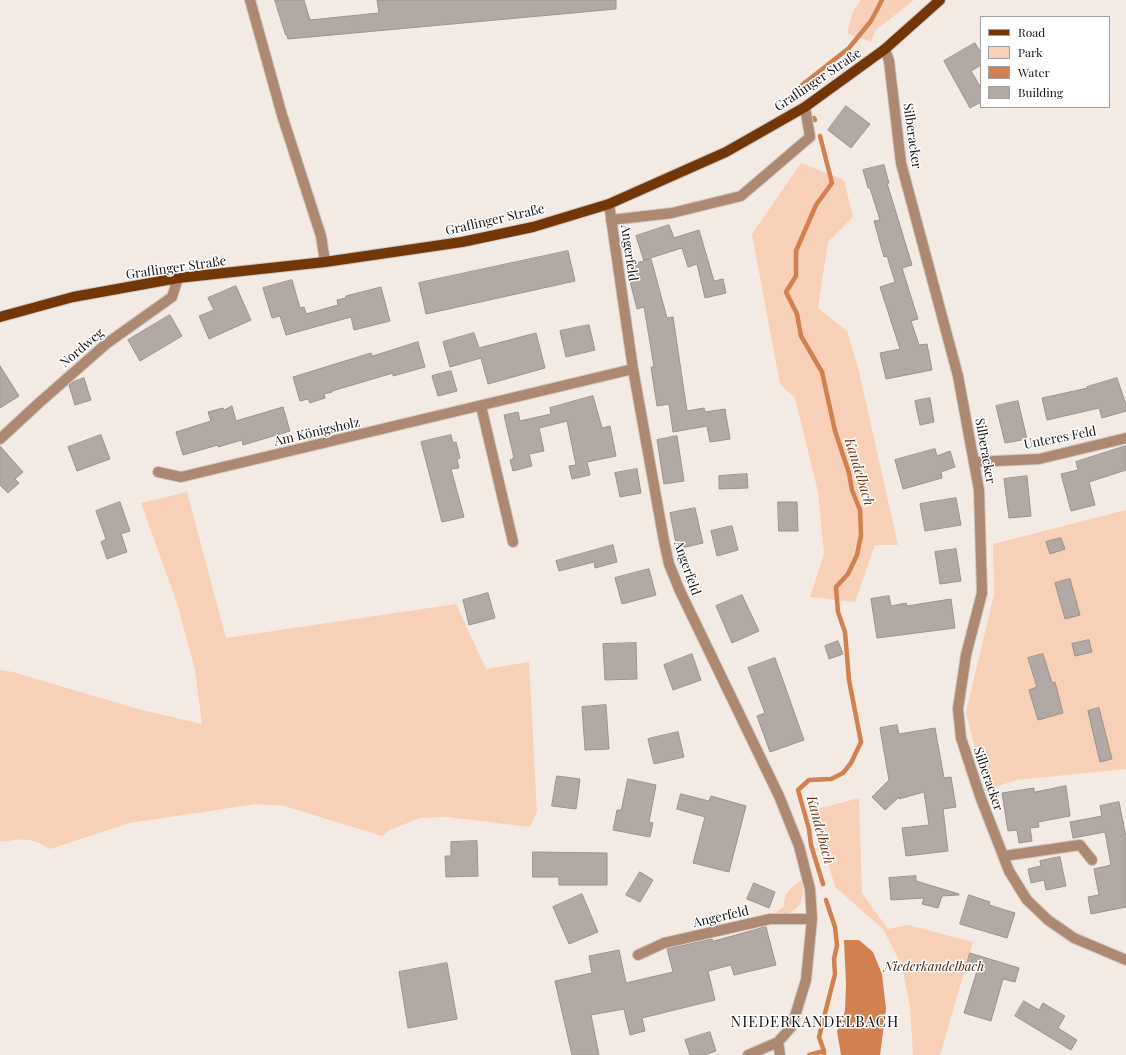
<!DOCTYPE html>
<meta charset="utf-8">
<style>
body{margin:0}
#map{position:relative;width:1126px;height:1055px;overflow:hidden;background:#f4eae4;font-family:"Playfair Display",serif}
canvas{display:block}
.legend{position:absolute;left:980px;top:16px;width:130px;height:92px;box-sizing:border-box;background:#fff;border:1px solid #a2a0a0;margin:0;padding:5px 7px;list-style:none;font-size:12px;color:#161211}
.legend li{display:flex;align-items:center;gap:8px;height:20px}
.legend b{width:20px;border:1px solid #a2a0a0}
</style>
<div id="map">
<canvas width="1126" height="1055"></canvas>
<ul class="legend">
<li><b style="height:5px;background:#733607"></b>Road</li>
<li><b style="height:11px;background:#f8cfb7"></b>Park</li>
<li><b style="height:11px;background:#d1804f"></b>Water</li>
<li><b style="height:11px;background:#b3a9a4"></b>Building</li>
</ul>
</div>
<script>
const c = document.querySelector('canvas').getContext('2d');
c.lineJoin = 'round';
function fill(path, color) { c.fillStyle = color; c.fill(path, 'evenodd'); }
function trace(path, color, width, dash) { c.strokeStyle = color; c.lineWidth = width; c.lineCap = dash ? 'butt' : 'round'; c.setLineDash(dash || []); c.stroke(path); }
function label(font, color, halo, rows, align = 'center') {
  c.font = font + ' "Playfair Display",serif'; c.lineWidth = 3; c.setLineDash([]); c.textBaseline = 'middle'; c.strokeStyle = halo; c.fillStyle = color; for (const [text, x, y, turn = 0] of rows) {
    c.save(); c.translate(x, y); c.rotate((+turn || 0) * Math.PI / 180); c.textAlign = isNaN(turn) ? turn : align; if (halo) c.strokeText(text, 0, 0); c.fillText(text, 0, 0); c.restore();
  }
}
fill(new Path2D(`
 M 861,0 L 914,0 L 876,30 L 871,42 L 847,33 L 853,11 Z
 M 801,163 L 844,180 L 853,217 L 828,242 L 818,308 L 847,331 L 858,367 L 898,545 L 875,545 L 855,602 L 810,597 L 824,554 L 818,492 L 795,398 L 780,384 L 752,234 Z
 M 187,492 L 226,638 L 456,604 L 486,669 L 529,662 L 537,812 L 530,827 L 448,817 L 420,818 L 390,830 L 382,836 L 284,806 L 256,804 L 130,823 L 50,849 C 29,836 23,839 0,842 L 0,670 L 13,672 L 138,709 L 202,724 L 195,670 L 177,603 L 141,503 Z
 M 1126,510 L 1126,769 L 1017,780 L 985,790 L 966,712 L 994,595 L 993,544 Z
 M 859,798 L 862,893 L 888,929 L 908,925 L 973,942 L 940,1055 L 913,1055 L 910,1007 L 902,966 L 883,929 L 835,887 L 814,810 Z
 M 801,880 C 807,901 798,915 776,915 L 776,912 C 789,905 782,906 785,897 C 787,890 796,885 801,880 Z`), '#f8cfb7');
fill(new Path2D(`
 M 844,940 L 859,940 L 873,952 L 882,974 L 886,1009 L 880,1055 L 841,1055 L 837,1031 L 845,1011 L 846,984 Z`), '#d1804f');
trace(new Path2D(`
 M 804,92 L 802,85 L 849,48 L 871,21 L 882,0
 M 814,118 L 815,120
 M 820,136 L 832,183 L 816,205 L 796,251 L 796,276 L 786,292 L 797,314 L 801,336 L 822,372 L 835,431 L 849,473 L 852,490 L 860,510 L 861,535 L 857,555 L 848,574 L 836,587 L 838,612 L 845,632 L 849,680 L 861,742 L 851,763 L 843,773 L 831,779 L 809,780 L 798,790 L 809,829 L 811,845 L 823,884
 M 809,1055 L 824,1051
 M 824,1055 L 824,1051 L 819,1037 L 835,974 L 834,959 L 837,945 L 835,927 L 826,900`), '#d1804f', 4.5);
const building = new Path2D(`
 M 275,0 L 304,0 L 310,20 L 379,13 L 377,0 L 616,0 L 616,9 L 288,39 L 287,35 L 286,35 Z
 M 975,43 L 981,53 L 981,65 L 971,71 L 981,88 L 981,102 L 970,108 L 944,61 Z
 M 846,106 L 870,124 L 851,148 L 828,130 Z
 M 884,165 L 889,183 L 887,183 L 912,265 L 902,268 L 918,319 L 911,321 L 919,345 L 927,344 L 932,370 L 886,379 L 880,353 L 900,349 L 880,287 L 895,282 L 887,256 L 884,257 L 874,221 L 880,220 L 870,188 L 868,188 L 863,170 Z
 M 669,225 L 674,238 L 699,230 L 714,281 L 723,279 L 726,293 L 705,298 L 697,264 L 688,267 L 682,248 L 644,260 L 651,259 L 667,318 L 673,317 L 687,411 L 704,408 L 705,412 L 725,409 L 730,439 L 710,442 L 707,426 L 673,432 L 669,404 L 657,406 L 651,367 L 654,367 L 644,307 L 637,309 L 626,265 L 644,261 L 636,236 Z
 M 568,251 L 575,281 L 426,314 L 419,283 Z
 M 292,280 L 300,308 L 304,307 L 306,314 L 338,305 L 337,300 L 346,298 L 346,296 L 381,287 L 390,321 L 354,330 L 351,317 L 286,335 L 280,316 L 272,318 L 263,288 Z
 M 236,286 L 251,320 L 209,339 L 199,316 L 214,310 L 208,298 Z
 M 170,315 L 182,336 L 140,361 L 128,340 Z
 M 589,325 L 595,350 L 566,357 L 560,331 Z
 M 474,333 L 479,348 L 536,333 L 545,368 L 488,384 L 481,358 L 450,367 L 443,342 Z
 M 418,342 L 425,367 L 393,376 L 393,373 L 332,391 L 332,392 L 324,394 L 325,398 L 310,403 L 308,399 L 300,401 L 293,377 L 371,353 L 372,356 Z
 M 0,366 L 19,396 L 0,408 Z
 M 451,371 L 457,391 L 438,396 L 432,376 Z
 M 84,378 L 91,400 L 75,405 L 69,385 L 73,382 Z
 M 1117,378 L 1126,405 L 1126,411 L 1102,418 L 1099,408 L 1047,420 L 1042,398 L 1088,388 L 1087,387 Z
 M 593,396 L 602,428 L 610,426 L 616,456 L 587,462 L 590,475 L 572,479 L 569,466 L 576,465 L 567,421 L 539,428 L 544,451 L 529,454 L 532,466 L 513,471 L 510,460 L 514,458 L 504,415 L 518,412 L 520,421 L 551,414 L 550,408 Z
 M 930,398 L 934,422 L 920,425 L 915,401 Z
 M 1018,401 L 1027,439 L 1005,443 L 996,406 Z
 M 232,406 L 236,421 L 283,407 L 290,431 L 243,445 L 242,440 L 218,447 L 218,445 L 183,455 L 176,432 L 211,421 L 208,412 L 223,408 L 224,410 Z
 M 101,435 L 110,459 L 77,471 L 68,447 Z
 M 451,435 L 453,443 L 456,442 L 460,458 L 457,459 L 459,468 L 451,469 L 464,517 L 442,522 L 421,442 Z
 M 677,436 L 684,481 L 664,484 L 657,440 Z
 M 0,446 L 23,472 L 15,479 L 19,483 L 8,493 L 0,485 Z
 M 1126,446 L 1126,470 L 1089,482 L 1095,505 L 1071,511 L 1061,474 L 1078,470 L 1076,462 Z
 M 935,449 L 937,456 L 950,451 L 955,467 L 941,472 L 942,478 L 903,489 L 895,460 Z
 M 637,469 L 641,493 L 620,497 L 615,473 Z
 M 747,474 L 748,488 L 719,489 L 719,476 Z
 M 1027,476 L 1031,516 L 1009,518 L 1004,479 Z
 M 956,498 L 961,525 L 925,531 L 920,504 Z
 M 120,502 L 130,531 L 121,534 L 127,552 L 107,559 L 101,542 L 106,539 L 96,511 Z
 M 778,502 L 797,502 L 798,531 L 779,531 Z
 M 695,508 L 703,543 L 677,549 L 670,513 Z
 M 732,526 L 738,550 L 717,556 L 711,531 Z
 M 1061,538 L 1065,549 L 1050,554 L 1046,542 Z
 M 613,545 L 617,562 L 595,568 L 594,562 L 559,571 L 556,561 Z
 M 956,549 L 961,581 L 940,584 L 935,552 Z
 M 649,569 L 656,595 L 622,604 L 615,578 Z
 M 1070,579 L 1080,615 L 1065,619 L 1055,583 Z
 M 488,593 L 495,618 L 469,625 L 463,600 Z
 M 742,595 L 759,631 L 732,643 L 716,606 Z
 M 889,596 L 891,606 L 906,603 L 907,606 L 951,599 L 955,628 L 877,638 L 871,599 Z
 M 1089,640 L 1092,652 L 1075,656 L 1072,644 Z
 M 838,641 L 843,654 L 829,659 L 825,646 Z
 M 636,643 L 637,679 L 605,680 L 603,644 Z
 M 692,654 L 701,680 L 673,690 L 664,665 Z
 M 1043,654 L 1052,683 L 1055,682 L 1063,713 L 1038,720 L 1029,690 L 1037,687 L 1028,658 Z
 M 775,658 L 804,740 L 770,752 L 757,716 L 765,713 L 748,668 Z
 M 606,705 L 609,749 L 585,750 L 582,707 Z
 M 1099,708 L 1112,759 L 1100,762 L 1088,711 Z
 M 897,725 L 899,734 L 935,728 L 944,778 L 951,777 L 956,807 L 943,809 L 948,851 L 906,856 L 902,828 L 929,825 L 924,792 L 899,799 L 899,797 L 885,810 L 872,797 L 889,780 L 880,728 Z
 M 678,732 L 684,757 L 654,764 L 648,739 Z
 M 557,776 L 580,779 L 576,809 L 552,806 Z
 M 628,779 L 656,785 L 649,822 L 653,823 L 650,837 L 613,830 L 617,810 L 621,810 Z
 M 1066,786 L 1070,816 L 1038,822 L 1039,827 L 1030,828 L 1032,841 L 1019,843 L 1017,830 L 1008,831 L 1002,793 L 1034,788 L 1034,792 Z
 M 681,794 L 709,801 L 711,796 L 746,806 L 729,872 L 693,863 L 705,817 L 677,809 Z
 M 1119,802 L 1126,837 L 1126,907 L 1091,914 L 1088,897 L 1099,895 L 1094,869 L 1111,865 L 1105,832 L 1073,838 L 1070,822 L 1102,816 L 1100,806 Z
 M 477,841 L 478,876 L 446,877 L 445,856 L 451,856 L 451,842 Z
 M 533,852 L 607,853 L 607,885 L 559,885 L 559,877 L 533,877 Z
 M 1060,857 L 1066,886 L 1046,890 L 1044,880 L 1031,883 L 1028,869 L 1041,866 L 1040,861 Z
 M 640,872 L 653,880 L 640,902 L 626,895 Z
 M 916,876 L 916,881 L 959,894 L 959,895 L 942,896 L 938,908 L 922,904 L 924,898 L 891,900 L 889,878 Z
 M 754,883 L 775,892 L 769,908 L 747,899 Z
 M 582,894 L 598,932 L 569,944 L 553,907 Z
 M 969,895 L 990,902 L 989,905 L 1015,913 L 1007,938 L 960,924 Z
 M 766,927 L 776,965 L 734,975 L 731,965 L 708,971 L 715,1000 L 642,1018 L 645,1031 L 630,1035 L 624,1009 L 591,1015 L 599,1055 L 572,1055 L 555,981 L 592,973 L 589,956 L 619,950 L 626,983 L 673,972 L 667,949 L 712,939 L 713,941 Z
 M 970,953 L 1019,968 L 1015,982 L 1003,979 L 991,1021 L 964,1013 L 977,971 L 966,968 Z
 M 447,963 L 457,1019 L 408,1028 L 399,972 Z
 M 1024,1001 L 1039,1010 L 1043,1003 L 1065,1016 L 1058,1028 L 1077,1040 L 1071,1050 L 1015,1016 Z
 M 710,1032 L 716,1051 L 704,1055 L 690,1055 L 685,1040 Z`);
fill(building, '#b3a9a4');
trace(building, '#9b928d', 1);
const minor = new Path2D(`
 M 250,0 L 282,115 L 321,236 L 325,262
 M 885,49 L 889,61 L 901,163 L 958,376 L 979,490 L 982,593 L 966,655 L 958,709 L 961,738 L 980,796 L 1009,871 L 1027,900 L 1048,920 L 1074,938 L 1126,960
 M 609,204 L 633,369 L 664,541 L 669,564 L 680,591 L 779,796 L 799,846 L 810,889 L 812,919 L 806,980 L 792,1026 L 778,1042 L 780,1055
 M 611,220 L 672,213 L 741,196 L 810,137 L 805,107
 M 481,406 L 513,542
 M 0,439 L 39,403 L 106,344 L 172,297 L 178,278
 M 974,462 L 1039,459 L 1126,438
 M 158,472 L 181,477 L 633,369
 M 1004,856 L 1080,845 L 1092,860
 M 638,955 L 664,943 L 770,919 L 812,919
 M 748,1055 L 778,1042`);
const major = new Path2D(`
 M 0,317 L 73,297 L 178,278 L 325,262 L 462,242 L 533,227 L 609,204 L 726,152 L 805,107 L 885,49 L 940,0`);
trace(minor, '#d0c7c2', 12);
trace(major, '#d0c7c2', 12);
trace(minor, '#ad8974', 10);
trace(major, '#733607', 10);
label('13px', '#161211', '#fff', [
 ["Graflinger Straße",818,80,-34],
 ["Silberacker",912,136,82],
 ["Graflinger Straße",495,220,-13],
 ["Angerfeld",629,253,82],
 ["Graflinger Straße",176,268,-8],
 ["Nordweg",82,348,-40],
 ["Am Königsholz",317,432,-13],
 ["Unteres Feld",1060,438,-11],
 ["Silberacker",985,451,80],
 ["Angerfeld",687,568,71],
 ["Silberacker",988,779,71],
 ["Angerfeld",721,917,-13]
]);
label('italic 13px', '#472611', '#fff', [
 ["Niederkandelbach",934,967]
]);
label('italic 14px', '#6d3713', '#fff', [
 ["Kandelbach",859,472,73],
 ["Kandelbach",820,830,75]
]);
c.letterSpacing = '1px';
label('15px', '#161211', '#fff', [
 ["NIEDERKANDELBACH",815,1022]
]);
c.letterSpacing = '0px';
</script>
